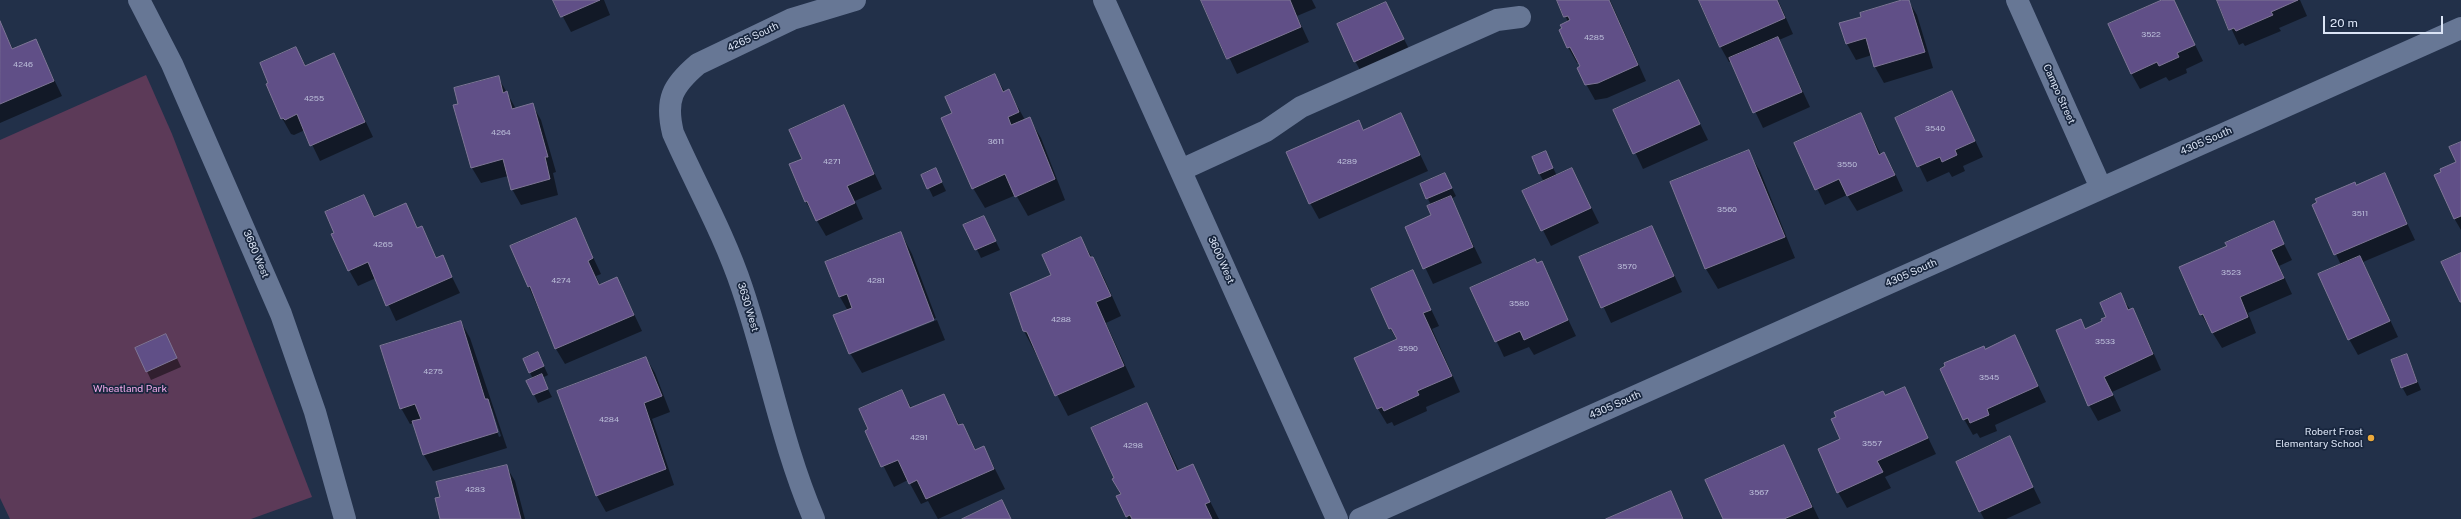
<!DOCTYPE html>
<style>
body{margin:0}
#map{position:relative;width:2461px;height:519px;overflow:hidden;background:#223049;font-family:"Public Sans",sans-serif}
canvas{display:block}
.scale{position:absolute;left:2323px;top:16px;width:120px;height:18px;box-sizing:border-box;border:2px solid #dbe4f5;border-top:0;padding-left:5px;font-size:12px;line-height:14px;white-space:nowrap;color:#dbe4f5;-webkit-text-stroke:3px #18263e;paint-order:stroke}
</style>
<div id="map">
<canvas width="2461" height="519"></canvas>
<div class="scale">20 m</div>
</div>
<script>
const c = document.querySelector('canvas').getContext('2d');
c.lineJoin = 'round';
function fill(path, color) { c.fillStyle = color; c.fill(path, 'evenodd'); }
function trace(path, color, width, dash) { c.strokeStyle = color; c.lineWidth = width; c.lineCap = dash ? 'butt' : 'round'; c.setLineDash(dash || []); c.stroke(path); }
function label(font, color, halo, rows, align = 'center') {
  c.font = font + ' "Public Sans",sans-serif'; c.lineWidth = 3.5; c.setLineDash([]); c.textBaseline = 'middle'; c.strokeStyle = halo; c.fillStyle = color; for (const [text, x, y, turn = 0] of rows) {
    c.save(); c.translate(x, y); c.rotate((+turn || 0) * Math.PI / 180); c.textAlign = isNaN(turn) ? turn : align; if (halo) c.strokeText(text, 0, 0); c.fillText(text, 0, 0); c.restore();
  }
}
fill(new Path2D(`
 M 146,75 L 172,134 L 312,497 L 251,519 L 10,519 L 0,498 L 0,140 Z`), '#5c3a58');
fill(new Path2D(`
 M 554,0 L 604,0 L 610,15 L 571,32 Z
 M 1202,0 L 1312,0 L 1316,8 L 1297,16 L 1309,42 L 1237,74 Z
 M 1558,0 L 1610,0 L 1646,81 L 1607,98 L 1595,100 L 1586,84 L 1579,62 L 1577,63 L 1568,47 L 1568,22 Z
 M 1702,0 L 1778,0 L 1793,34 L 1779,40 L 1810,107 L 1763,128 L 1731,61 L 1729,62 L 1720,46 Z
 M 1908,0 L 1917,15 L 1933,68 L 1884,83 L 1875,67 L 1872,55 L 1856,60 L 1847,44 L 1840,24 Z
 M 2164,0 L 2173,0 L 2203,61 L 2186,69 L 2187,73 L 2169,81 L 2166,77 L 2140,89 L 2131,73 Z
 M 2218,0 L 2300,0 L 2307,16 L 2279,28 L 2281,31 L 2245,46 L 2243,43 L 2239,45 Z
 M 1386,3 L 1412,55 L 1364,77 L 1355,61 Z
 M 0,23 L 13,49 L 35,40 L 62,96 L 0,123 Z
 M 296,48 L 306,66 L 334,55 L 373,137 L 320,161 L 305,130 L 294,135 L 291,134 L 282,118 Z
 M 995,76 L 1005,92 L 1009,91 L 1025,120 L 1029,118 L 1041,138 L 1065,200 L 1028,216 L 1016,195 L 985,208 L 973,188 L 953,113 Z
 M 498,77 L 516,109 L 532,104 L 541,120 L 556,172 L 553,173 L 558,195 L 521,205 L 512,189 L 508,176 L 481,183 L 472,168 L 454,106 L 459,105 Z
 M 1679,81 L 1708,140 L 1643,169 L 1615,110 Z
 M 1952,92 L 1983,157 L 1963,166 L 1965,171 L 1952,177 L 1949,172 L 1927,182 L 1896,118 Z
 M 843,107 L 882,189 L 855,201 L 863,219 L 826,236 L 806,202 L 790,165 L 803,159 Z
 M 1401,114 L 1428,171 L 1319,219 L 1310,203 L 1359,122 L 1364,131 Z
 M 1861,115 L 1881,155 L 1884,153 L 1893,169 L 1903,191 L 1857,211 L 1847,195 L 1825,205 L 1796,144 Z
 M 2461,143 L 2461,230 L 2454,218 L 2457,162 Z
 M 1748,151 L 1760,171 L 1795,258 L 1718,289 L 1706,269 Z
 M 1546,153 L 1557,176 L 1572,169 L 1599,223 L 1551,246 L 1523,191 L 1544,182 L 1539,173 Z
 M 936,170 L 946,191 L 933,197 L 923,176 Z
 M 1445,174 L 1456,196 L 1451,199 L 1482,263 L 1433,284 L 1406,227 L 1433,216 L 1431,205 L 1421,185 Z
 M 2384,174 L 2415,240 L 2363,262 L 2398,337 L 2358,355 L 2349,339 L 2341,265 L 2313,205 Z
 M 364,196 L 375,217 L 405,204 L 418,229 L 421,227 L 437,259 L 442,257 L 460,293 L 396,321 L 376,278 L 358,286 L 349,270 Z
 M 575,219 L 601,274 L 596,276 L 600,285 L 617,278 L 642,331 L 565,364 L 556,349 L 511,246 Z
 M 2273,222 L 2292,260 L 2279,266 L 2292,294 L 2248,313 L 2256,333 L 2222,348 L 2201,314 L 2228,247 Z
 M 965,225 L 988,225 L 1000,250 L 981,258 Z
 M 1652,227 L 1682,292 L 1611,323 L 1581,258 Z
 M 901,233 L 912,254 L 936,318 L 851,352 L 851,354 L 937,320 L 945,340 L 862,373 L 850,353 L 848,311 L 840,297 Z
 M 1081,239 L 1104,278 L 1121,316 L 1106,323 L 1135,387 L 1068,416 L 1024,331 L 1053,275 Z
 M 1541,262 L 1576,336 L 1534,355 L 1529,347 L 1504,357 L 1472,289 Z
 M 1413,271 L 1439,326 L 1432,329 L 1460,392 L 1426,407 L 1427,411 L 1394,426 L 1392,422 L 1387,424 L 1378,409 L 1356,359 L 1397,340 L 1390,328 Z
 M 2120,295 L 2141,325 L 2161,370 L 2112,392 L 2121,411 L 2098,421 L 2089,405 L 2081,320 L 2086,330 L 2103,322 Z
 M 461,322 L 470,338 L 507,448 L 433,471 L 424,455 L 414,423 L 410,424 L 401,408 ZM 489,406 L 492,409 L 501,436 L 499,437 Z
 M 166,335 L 181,367 L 151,380 L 136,348 Z
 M 2015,337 L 2046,402 L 1995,425 L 1997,431 L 1980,438 L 1977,433 L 1973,435 L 1964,419 Z
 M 538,353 L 548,375 L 542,378 L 552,397 L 538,403 L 528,381 L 533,379 L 524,360 Z
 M 2407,355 L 2421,390 L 2407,396 L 2402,387 Z
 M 646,358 L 655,373 L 670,412 L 652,419 L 674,485 L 606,512 L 597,496 L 558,392 Z
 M 1904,388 L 1936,454 L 1885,477 L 1891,488 L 1847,508 L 1838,492 L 1841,439 L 1837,417 Z
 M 902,391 L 912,409 L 943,395 L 960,426 L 963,425 L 976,450 L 984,447 L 1005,489 L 938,519 L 928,501 L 921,504 L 908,480 L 894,487 L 866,431 Z
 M 1147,404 L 1179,471 L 1192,466 L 1219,519 L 1128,519 L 1115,479 Z
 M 2009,438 L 2041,503 L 2006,519 L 1984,519 L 1980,511 Z
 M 1784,446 L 1819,519 L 1724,519 Z
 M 506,466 L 515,481 L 525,519 L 441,519 Z
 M 1671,493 L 1684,519 L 1609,519 Z`), '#0007');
const building = new Path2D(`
 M 553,0 L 600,0 L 561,17 Z
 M 1201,0 L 1290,0 L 1301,27 L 1227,59 Z
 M 1557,0 L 1609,0 L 1638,65 L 1598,83 L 1585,85 L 1577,68 L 1580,66 L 1578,62 L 1570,47 L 1567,48 L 1559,30 L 1562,28 L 1560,25 L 1570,20 L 1568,16 L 1564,17 Z
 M 1699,0 L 1777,0 L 1785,18 L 1720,47 Z
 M 1902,0 L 1909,0 L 1925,52 L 1874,67 L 1866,38 L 1846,44 L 1839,23 L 1861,17 L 1860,13 Z
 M 2162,0 L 2174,0 L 2195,45 L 2177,53 L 2179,57 L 2159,66 L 2157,62 L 2131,74 L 2108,24 Z
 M 2217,0 L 2298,0 L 2271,12 L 2273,15 L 2236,31 L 2234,28 L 2229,30 Z
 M 1386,2 L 1404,39 L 1354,62 L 1337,24 Z
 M 0,21 L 12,49 L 36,39 L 54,81 L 0,104 Z
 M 1778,37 L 1802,92 L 1753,113 L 1729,58 Z
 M 296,47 L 305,66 L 334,53 L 365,122 L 310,146 L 297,114 L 285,120 L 283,118 L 281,119 L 266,84 L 268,83 L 260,63 Z
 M 995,74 L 1003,92 L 1009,89 L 1019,112 L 1008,117 L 1011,125 L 1030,117 L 1055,179 L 1015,197 L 1005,174 L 972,189 L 941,118 L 952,113 L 945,97 Z
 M 499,76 L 503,93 L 507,91 L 512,109 L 533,103 L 548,157 L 545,157 L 550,179 L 511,190 L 503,159 L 471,168 L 453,105 L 458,104 L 454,88 Z
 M 1679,80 L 1700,124 L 1633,154 L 1613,110 Z
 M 1952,91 L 1975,141 L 1955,150 L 1957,155 L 1942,162 L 1940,157 L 1917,167 L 1895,118 Z
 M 844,105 L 874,174 L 847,186 L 855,203 L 816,221 L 807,201 L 805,202 L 789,164 L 802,159 L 789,130 Z
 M 1401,113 L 1420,155 L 1309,204 L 1286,152 L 1359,120 L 1363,130 Z
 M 1861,113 L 1879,155 L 1884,152 L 1895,175 L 1847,196 L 1839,179 L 1815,190 L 1794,143 Z
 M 2461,142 L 2461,216 L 2454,219 L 2434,175 L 2441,172 L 2440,169 L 2456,162 L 2449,147 Z
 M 1749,150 L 1785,237 L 1705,269 L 1670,182 Z
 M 1546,151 L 1553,168 L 1539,174 L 1532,157 Z
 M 936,168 L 942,182 L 927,189 L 921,175 Z
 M 1572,168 L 1591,208 L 1541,231 L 1522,191 Z
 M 1445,173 L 1452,188 L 1426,199 L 1420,184 Z
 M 2385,173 L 2407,224 L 2334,255 L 2312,205 L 2317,202 L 2315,199 L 2355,182 L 2356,185 Z
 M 364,195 L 374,217 L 406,203 L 417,228 L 422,226 L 436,258 L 443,255 L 452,277 L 386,306 L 368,262 L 348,271 L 331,234 L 334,233 L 325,212 Z
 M 1451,196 L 1473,247 L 1423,269 L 1405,227 L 1431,215 L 1427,206 Z
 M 984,216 L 996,241 L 975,250 L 963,225 Z
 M 576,218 L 593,258 L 588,261 L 599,285 L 617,277 L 634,315 L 555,349 L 530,286 L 528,287 L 510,246 Z
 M 2274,221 L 2284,244 L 2271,250 L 2284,278 L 2240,297 L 2248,317 L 2212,333 L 2203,314 L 2200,315 L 2179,267 L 2227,246 L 2225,243 Z
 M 1652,226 L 1674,276 L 1601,308 L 1579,257 Z
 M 901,232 L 934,320 L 849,354 L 833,315 L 852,308 L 847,294 L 839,297 L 825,262 Z
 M 1081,237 L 1090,257 L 1093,257 L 1111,296 L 1096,302 L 1124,366 L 1055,396 L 1027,332 L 1023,331 L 1010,293 L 1051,275 L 1042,255 Z
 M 2461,253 L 2461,302 L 2460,302 L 2441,262 Z
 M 2360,256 L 2390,321 L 2348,340 L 2318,274 Z
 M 1535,259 L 1537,263 L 1542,261 L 1568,320 L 1524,340 L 1520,331 L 1495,342 L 1470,288 Z
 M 1413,270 L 1431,310 L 1423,313 L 1452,376 L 1417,391 L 1419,395 L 1384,411 L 1382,407 L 1377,409 L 1354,358 L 1397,339 L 1391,328 L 1389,329 L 1371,289 Z
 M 2121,293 L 2128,310 L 2133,308 L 2153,354 L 2104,377 L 2113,395 L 2088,406 L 2056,330 L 2081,319 L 2085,329 L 2102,321 L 2101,319 L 2106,317 L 2100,303 Z
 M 461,321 L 485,399 L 488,399 L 498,432 L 423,455 L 412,421 L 421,419 L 415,404 L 400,409 L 380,346 Z
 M 166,334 L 177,358 L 146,372 L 135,348 Z
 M 2015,335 L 2038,386 L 1987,409 L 1989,415 L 1970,423 L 1968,418 L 1963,420 L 1940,369 L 1945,366 L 1944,363 L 1984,346 L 1985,349 Z
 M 538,352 L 544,366 L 529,373 L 523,359 Z
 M 2407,354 L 2417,382 L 2401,388 L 2391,360 Z
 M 646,357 L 662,396 L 644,403 L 666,469 L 596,496 L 557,391 Z
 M 542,374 L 548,389 L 533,395 L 526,381 Z
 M 1905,387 L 1928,438 L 1877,461 L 1883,472 L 1837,493 L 1818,449 L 1840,439 L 1831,419 L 1836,417 L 1834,412 L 1883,391 L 1885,395 Z
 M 902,390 L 910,408 L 944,394 L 958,425 L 963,424 L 975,450 L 984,446 L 994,469 L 926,499 L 917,480 L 909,484 L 898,460 L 881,467 L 865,431 L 868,429 L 859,409 Z
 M 1147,403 L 1177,471 L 1193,464 L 1210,502 L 1205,504 L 1212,519 L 1132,519 L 1130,515 L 1126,517 L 1116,496 L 1121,494 L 1112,479 L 1114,478 L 1091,428 Z
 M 2010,436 L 2033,487 L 1979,512 L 1956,462 Z
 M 1784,445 L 1812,507 L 1784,519 L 1723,519 L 1705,480 Z
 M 507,465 L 521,519 L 440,519 L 435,498 L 440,497 L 436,482 Z
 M 1671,491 L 1683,519 L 1606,519 Z
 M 1002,500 L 1011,519 L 962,519 Z`);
fill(building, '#604f87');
trace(building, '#7e7696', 1);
trace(new Path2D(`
 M 139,0 L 172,64 L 281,314 L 315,412 L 345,519
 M 1104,0 L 1337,519
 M 2017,0 L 2101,188
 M 1181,170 L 1266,131 L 1301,107 L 1497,20 L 1520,17
 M 814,519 C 782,444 768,365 742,288 C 724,234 696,185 673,133 C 665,100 672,86 698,64 L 792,19 L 855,0
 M 1360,519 L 2461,28`), '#677795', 22);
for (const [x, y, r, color] of [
 [2371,438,4,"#eca93b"]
]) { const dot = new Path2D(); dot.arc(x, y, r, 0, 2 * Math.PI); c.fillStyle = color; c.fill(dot); trace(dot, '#18263e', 1.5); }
label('8px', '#bcbfda', null, [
 ["3522",2151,35],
 ["4285",1594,38],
 ["4246",23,65],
 ["4255",314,99],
 ["3540",1935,129],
 ["4264",501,133],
 ["3611",996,142],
 ["4271",832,162],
 ["4289",1347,162],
 ["3550",1847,165],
 ["3560",1727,210],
 ["3511",2360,214],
 ["4265",383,245],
 ["3570",1627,267],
 ["3523",2231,273],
 ["4274",561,281],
 ["4281",876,281],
 ["3580",1519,304],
 ["4288",1061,320],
 ["3533",2105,342],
 ["3590",1408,349],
 ["4275",433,372],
 ["3545",1989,378],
 ["4284",609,420],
 ["4291",919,438],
 ["3557",1872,444],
 ["4298",1133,446],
 ["4283",475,490],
 ["3567",1759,493]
]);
label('10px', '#dbe4f5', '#18263e', [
 ["4265 South",753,37,-25],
 ["Campo Street",2059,94,66],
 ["4305 South",2206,141,-24],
 ["3680 West",256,254,67],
 ["3600 West",1221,260,66],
 ["4305 South",1911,273,-24],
 ["3630 West",748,307,73],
 ["4305 South",1615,405,-24]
]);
label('10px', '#f5abeb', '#18263e', [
 ["Wheatland Park",130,389]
]);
label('10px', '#dbe4f5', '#18263e', [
 ["Robert Frost",2363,432],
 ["Elementary School",2363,444]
], 'right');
</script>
